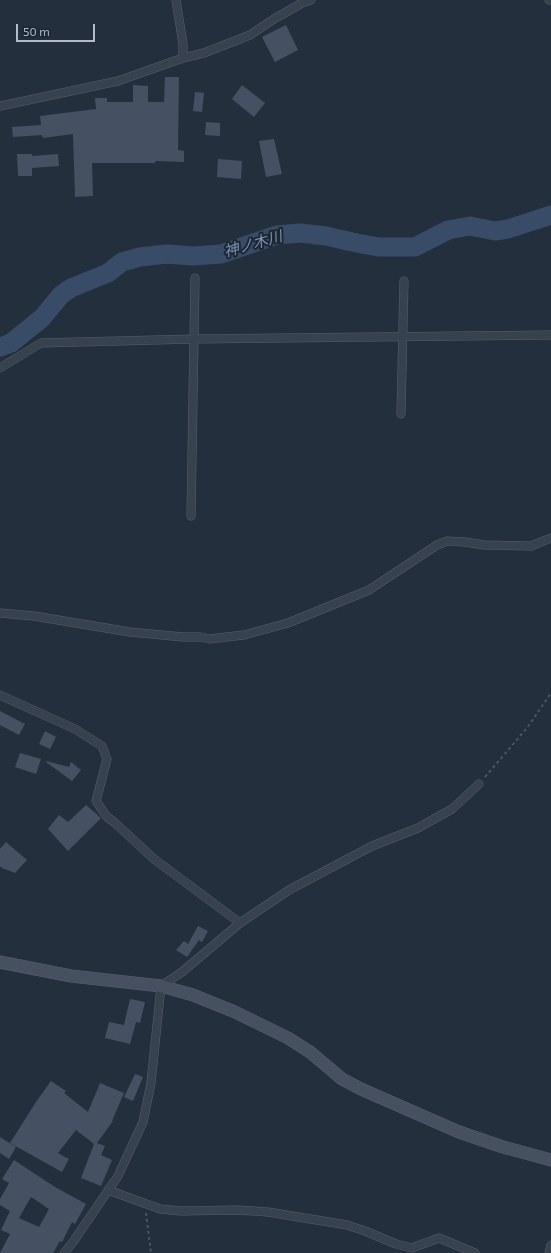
<!DOCTYPE html>
<meta charset="utf-8">
<style>
body{margin:0}
#map{position:relative;width:551px;height:1253px;overflow:hidden;background:#242f3e;font-family:"Exo 2",sans-serif}
canvas{display:block}
.scale{position:absolute;left:16px;top:24px;width:79px;height:18px;box-sizing:border-box;border:2px solid #b4bcc9;border-top:0;padding-left:5px;font-size:12px;line-height:14px;white-space:nowrap;color:#b4bcc9;-webkit-text-stroke:3px #1d2633;paint-order:stroke}
</style>
<div id="map">
<canvas width="551" height="1253"></canvas>
<div class="scale">50 m</div>
</div>
<script>
const c = document.querySelector('canvas').getContext('2d');
c.lineJoin = 'round';
function trace(path, color, width, dash) { c.strokeStyle = color; c.lineWidth = width; c.lineCap = dash ? 'butt' : 'round'; c.setLineDash(dash || []); c.stroke(path); }
function fill(path, color) { c.fillStyle = color; c.fill(path, 'evenodd'); }
function label(font, color, halo, rows, align = 'center') {
  c.font = font + ' "Exo 2","Noto Sans JP",sans-serif'; c.lineWidth = 4; c.setLineDash([]); c.textBaseline = 'middle'; c.strokeStyle = halo; c.fillStyle = color; for (const [text, x, y, turn = 0] of rows) {
    c.save(); c.translate(x, y); c.rotate((+turn || 0) * Math.PI / 180); c.textAlign = isNaN(turn) ? turn : align; if (halo) c.strokeText(text, 0, 0); c.fillText(text, 0, 0); c.restore();
  }
}
trace(new Path2D(`
 M 0,347 L 11,343 L 42,318 L 61,295 L 71,288 L 108,273 L 122,262 L 140,257 L 167,254 L 193,256 L 221,254 L 277,235 L 300,233 L 326,236 L 352,242 L 378,247 L 415,247 L 448,230 L 470,226 L 495,231 L 508,229 L 551,215`), '#394c67', 19);
fill(new Path2D(`
 M 286,25 L 298,50 L 275,62 L 262,37 Z
 M 165,77 L 179,77 L 178,150 L 184,151 L 184,162 L 155,161 L 155,163 L 92,163 L 93,196 L 75,197 L 73,134 L 43,138 L 42,135 L 13,137 L 12,127 L 41,125 L 40,116 L 96,109 L 95,98 L 107,98 L 107,102 L 133,102 L 133,85 L 148,86 L 148,102 L 164,102 Z
 M 242,85 L 265,103 L 254,117 L 232,99 Z
 M 195,92 L 204,93 L 202,112 L 193,111 Z
 M 206,122 L 220,123 L 220,136 L 205,135 Z
 M 274,139 L 282,174 L 266,177 L 259,141 Z
 M 17,154 L 32,154 L 32,156 L 58,154 L 59,166 L 32,168 L 32,176 L 18,176 Z
 M 218,159 L 242,161 L 241,179 L 217,177 Z
 M 0,711 L 25,724 L 19,735 L 0,725 Z
 M 45,731 L 56,737 L 50,749 L 39,744 Z
 M 20,753 L 41,759 L 36,774 L 15,767 Z
 M 46,761 L 69,767 L 71,762 L 81,770 L 72,781 L 46,762 Z
 M 86,805 L 101,818 L 68,851 L 48,829 L 59,815 L 68,822 Z
 M 6,842 L 27,860 L 15,873 L 2,868 L 0,866 L 0,849 Z
 M 198,926 L 208,931 L 202,942 L 199,940 L 187,957 L 176,950 L 184,941 L 188,944 Z
 M 130,999 L 145,1002 L 140,1023 L 136,1022 L 130,1044 L 105,1038 L 109,1022 L 124,1025 Z
 M 135,1074 L 143,1077 L 133,1101 L 124,1097 Z
 M 51,1081 L 66,1091 L 64,1093 L 88,1112 L 100,1083 L 124,1093 L 112,1121 L 113,1121 L 97,1143 L 105,1146 L 101,1155 L 112,1160 L 101,1186 L 81,1178 L 94,1144 L 76,1130 L 58,1153 L 69,1159 L 62,1172 L 10,1143 L 36,1102 Z
 M 0,1137 L 16,1147 L 9,1159 L 0,1153 Z
 M 14,1160 L 55,1187 L 86,1204 L 75,1224 L 72,1222 L 62,1242 L 60,1241 L 53,1253 L 0,1253 L 10,1234 L 1,1230 L 10,1211 L 0,1205 L 0,1199 L 9,1183 L 2,1179 ZM 31,1197 L 49,1209 L 39,1227 L 19,1218 Z`), '#455162');
const street = new Path2D(`
 M 176,0 L 183,44 L 183,58
 M 549,0 L 551,0
 M 0,106 L 118,81 L 183,58 L 204,53 L 250,35 L 274,19 L 302,3 L 311,0
 M 0,368 L 41,343 L 194,339 L 551,335
 M 401,414 L 404,281
 M 191,516 L 195,278
 M 0,613 L 34,616 L 130,632 L 183,637 L 201,637 L 209,639 L 244,635 L 288,623 L 369,590 L 437,545 L 447,541 L 465,542 L 484,545 L 531,546 L 551,538
 M 0,695 L 75,729 L 102,746 L 107,759 L 96,801 L 107,817 L 114,822 L 154,859 L 240,923
 M 108,1190 L 160,1209 L 181,1211 L 238,1210 L 268,1212 L 347,1225 L 365,1231 L 396,1244 L 412,1248 L 439,1238 L 475,1253
 M 64,1253 L 73,1242 L 118,1176 L 143,1122 L 151,1083 L 161,986 L 182,972 L 240,923 L 289,890 L 372,846 L 418,828 L 452,809 L 479,784
 M 549,1253 L 551,1245`);
const secondary = new Path2D(`
 M 0,962 L 71,976 L 161,986 L 193,995 L 235,1012 L 288,1038 L 310,1052 L 342,1079 L 361,1089 L 459,1132 L 503,1147 L 551,1160`);
trace(street, '#565f6c', 9);
trace(secondary, '#565f6c', 13);
trace(new Path2D(`
 M 485,777 L 527,728 L 551,693
 M 146,1213 L 151,1253`), '#44595c', 2, [3, 3]);
trace(street, '#38414e', 8);
trace(secondary, '#465061', 12);
label('italic 15px', '#7c92b1', '#1d2633', [
 ["神ノ木川",253,244,-16]
]);
</script>
